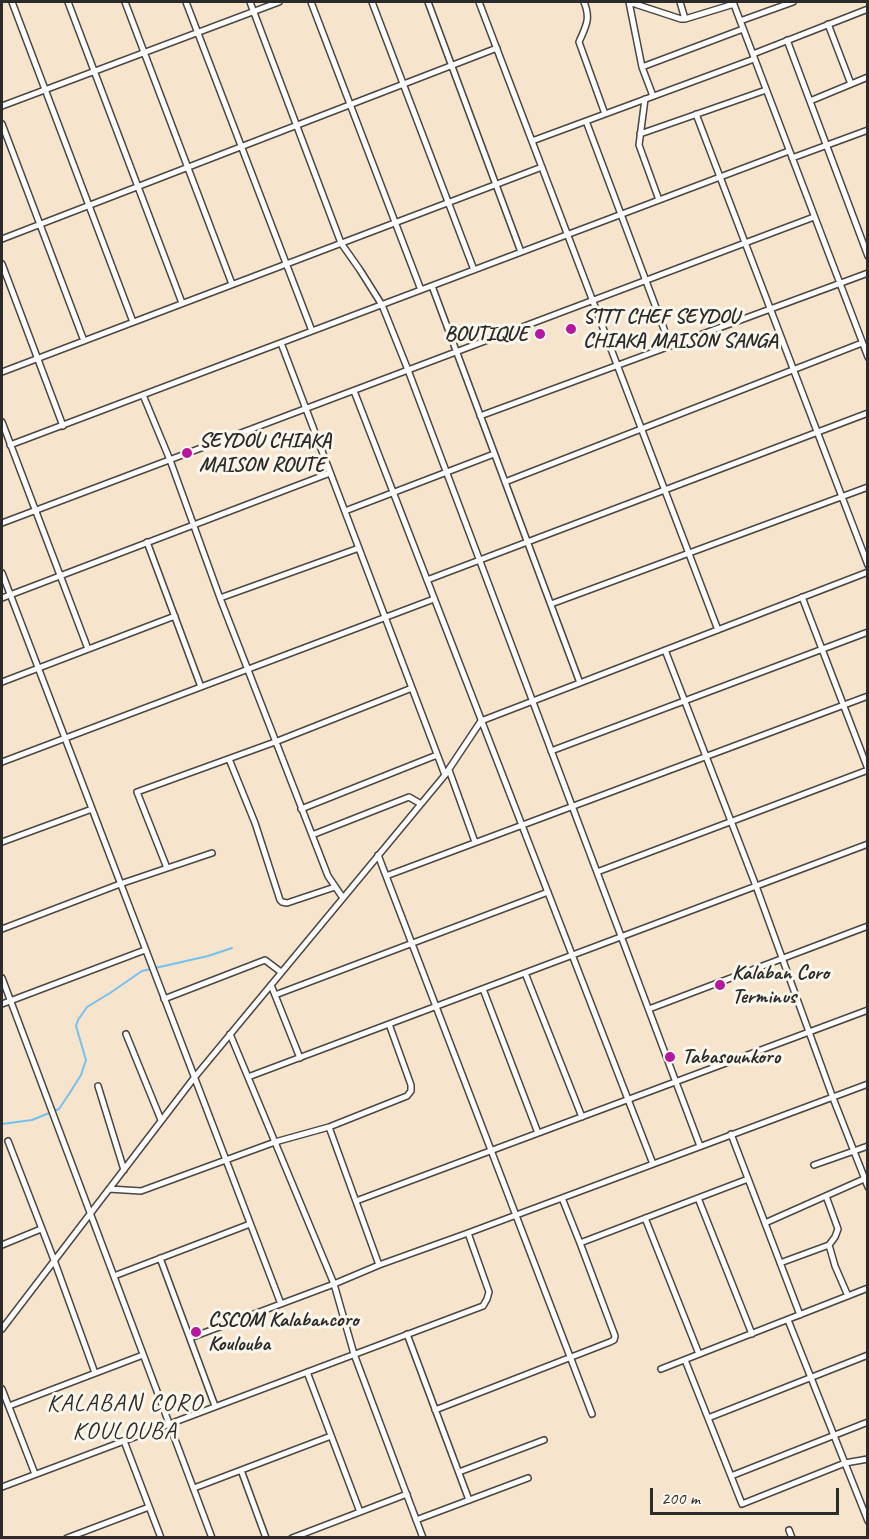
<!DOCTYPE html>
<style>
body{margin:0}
#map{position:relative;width:869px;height:1539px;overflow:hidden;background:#f7e4cd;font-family:Caveat,sans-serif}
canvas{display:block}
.frame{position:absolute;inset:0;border:3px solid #2b2b2b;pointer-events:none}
.scale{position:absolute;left:650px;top:1488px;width:189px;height:27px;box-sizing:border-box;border:3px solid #2b2b2b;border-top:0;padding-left:8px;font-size:18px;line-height:21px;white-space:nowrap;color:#2b2b2b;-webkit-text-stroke:4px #fbf7ec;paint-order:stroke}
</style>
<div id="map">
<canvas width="869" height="1539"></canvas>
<div class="frame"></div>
<div class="scale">200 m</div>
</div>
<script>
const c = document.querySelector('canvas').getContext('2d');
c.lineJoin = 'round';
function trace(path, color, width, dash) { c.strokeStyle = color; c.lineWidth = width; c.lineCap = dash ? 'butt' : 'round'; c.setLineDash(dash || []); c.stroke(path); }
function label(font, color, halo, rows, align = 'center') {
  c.font = font + ' Caveat,sans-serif'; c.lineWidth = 6; c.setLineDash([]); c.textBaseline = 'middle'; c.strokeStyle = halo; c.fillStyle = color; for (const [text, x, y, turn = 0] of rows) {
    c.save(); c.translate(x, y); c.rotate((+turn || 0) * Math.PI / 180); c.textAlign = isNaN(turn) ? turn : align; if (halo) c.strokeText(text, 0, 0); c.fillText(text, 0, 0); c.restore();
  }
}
trace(new Path2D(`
 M 2,1124 L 32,1120 L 59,1109 L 69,1094 L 81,1075 L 86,1060 L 76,1026 L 78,1020 L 87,1007 L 110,993 L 142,971 L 208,956 L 232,948`), '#73c1ee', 2);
const minor = new Path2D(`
 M 12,2 L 133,322
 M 68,2 L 182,303
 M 125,2 L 232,284
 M 186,2 L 312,331
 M 250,2 L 341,243 L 360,270 L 382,305 L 408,370 L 700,1146
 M 311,2 L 421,290
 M 372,2 L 474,270
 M 428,2 L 521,252
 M 479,2 L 718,630
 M 584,2 C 591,19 586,26 579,42 L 605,114
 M 629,2 L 642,67 L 653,96
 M 629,2 L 681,19 L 685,19
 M 680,2 L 685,19 L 734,4
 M 733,2 L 868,357
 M 740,21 L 793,2
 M 828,24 L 851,84
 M 787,40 L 868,256
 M 753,54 L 868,9
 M 642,67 L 743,29
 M 645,99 L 639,145 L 659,200
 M 810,101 L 868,77
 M 2,106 L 279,2
 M 696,114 L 868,565
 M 586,121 L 670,345
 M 2,124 L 84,341
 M 640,134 L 766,90
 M 532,141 L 754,59
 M 792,158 L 868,130
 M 2,239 L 497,48
 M 2,264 L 63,426
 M 432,286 L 580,683
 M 281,343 L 445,775
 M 2,372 L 542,167
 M 354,391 L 653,1164
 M 143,395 L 170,460 L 220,598 L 328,876 L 343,898
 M 480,416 L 868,273
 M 2,422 L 88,649
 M 10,445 L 789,151
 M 505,482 L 862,343
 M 345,511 L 494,454
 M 2,523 L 814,217
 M 147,542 L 201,687
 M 2,573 L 281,1304
 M 427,580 L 868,413
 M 802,597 L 868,769
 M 2,598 L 330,473
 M 220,598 L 359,548
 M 551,604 L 868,487
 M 665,650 L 756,886 L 833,1098 L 868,1187
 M 2,682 L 175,616
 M 551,751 L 868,632
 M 229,759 L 255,823 L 280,900 L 282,902 L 287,903 L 335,887
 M 2,762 L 434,599
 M 449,770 L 475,842
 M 301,809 L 437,755
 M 312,835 L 409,797 L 421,804
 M 2,842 L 92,809
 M 378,855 L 592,1414
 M 167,868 L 137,792 L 275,742 L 412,688
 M 597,872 L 868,770
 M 386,876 L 868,696
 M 2,929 L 120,884 L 212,853
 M 525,973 L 582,1117
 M 2,978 L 212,1538
 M 271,985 L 300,1058
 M 483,989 L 538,1133
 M 275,995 L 548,892
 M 164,999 L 265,960 L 281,972
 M 2,1004 L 145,950
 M 649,1009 L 868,926
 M 126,1034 L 161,1120
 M 230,1034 L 334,1284 L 354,1354 L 423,1538
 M 248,1077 L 868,844
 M 98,1086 L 124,1170
 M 329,1127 L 379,1265
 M 731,1134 L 800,1315
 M 8,1141 L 54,1260 L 95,1373
 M 814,1165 L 868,1146
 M 109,1189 L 141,1191 L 275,1142 L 329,1127 L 407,1096 L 411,1091 L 411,1085 L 389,1024
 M 826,1196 L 838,1229 L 835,1237 L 829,1245 L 835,1266 L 848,1296
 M 698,1198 L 752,1334
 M 356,1201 L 868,1010
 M 645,1218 L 699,1354
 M 765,1223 L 864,1179
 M 580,1243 L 748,1179
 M 2,1245 L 41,1229
 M 160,1258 L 215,1406
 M 780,1263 L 829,1245
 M 114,1276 L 250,1224
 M 788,1320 L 868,1521
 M 2,1329 L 194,1078 L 445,775 L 481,721 L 868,572
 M 407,1334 L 469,1500
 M 190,1338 L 334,1284 L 379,1265 L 468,1233 L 868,1084
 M 685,1360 L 742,1504 L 845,1463 L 868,1459
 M 661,1369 L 868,1288
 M 307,1372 L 360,1512
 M 2,1389 L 35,1474
 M 9,1406 L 143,1355
 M 435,1410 L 610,1342 L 614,1340 L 615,1336 L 580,1243 L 562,1198
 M 708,1418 L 868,1355
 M 124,1441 L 161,1538
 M 241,1470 L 266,1538
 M 459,1472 L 544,1440
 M 731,1476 L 868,1422
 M 2,1487 L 483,1306 L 487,1299 L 489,1292 L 468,1233
 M 194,1488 L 331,1436
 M 416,1520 L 528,1478
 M 789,1530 L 792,1538
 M 67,1538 L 149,1507
 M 292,1538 L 407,1494`);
trace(minor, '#4a4743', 8);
trace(minor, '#fff', 5);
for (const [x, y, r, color] of [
 [571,329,6,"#b5179e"],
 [540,334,6,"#b5179e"],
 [187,453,6,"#b5179e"],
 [720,985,6,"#b5179e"],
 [670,1057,6,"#b5179e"],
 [196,1332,6,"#b5179e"]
]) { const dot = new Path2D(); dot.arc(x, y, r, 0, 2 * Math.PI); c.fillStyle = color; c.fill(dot); trace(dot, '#fbf7ec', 2); }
label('bold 21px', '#2b2b2b', '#fbf7ec', [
 ["STTT CHEF SEYDOU",583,317],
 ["CHIAKA MAISON SANGA",583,341],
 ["BOUTIQUE",528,334,"right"],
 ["SEYDOU CHIAKA",199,441],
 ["MAISON ROUTE",199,465],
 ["Kalaban Coro",732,973],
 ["Terminus",732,997],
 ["Tabasounkoro",682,1057],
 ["CSCOM Kalabancoro",208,1320],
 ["Koulouba",208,1344]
], 'left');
c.letterSpacing = '1.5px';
label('24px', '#2b2b2b', '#fbf7ec', [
 ["KALABAN CORO",125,1404],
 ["KOULOUBA",125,1432]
]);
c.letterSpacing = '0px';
</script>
